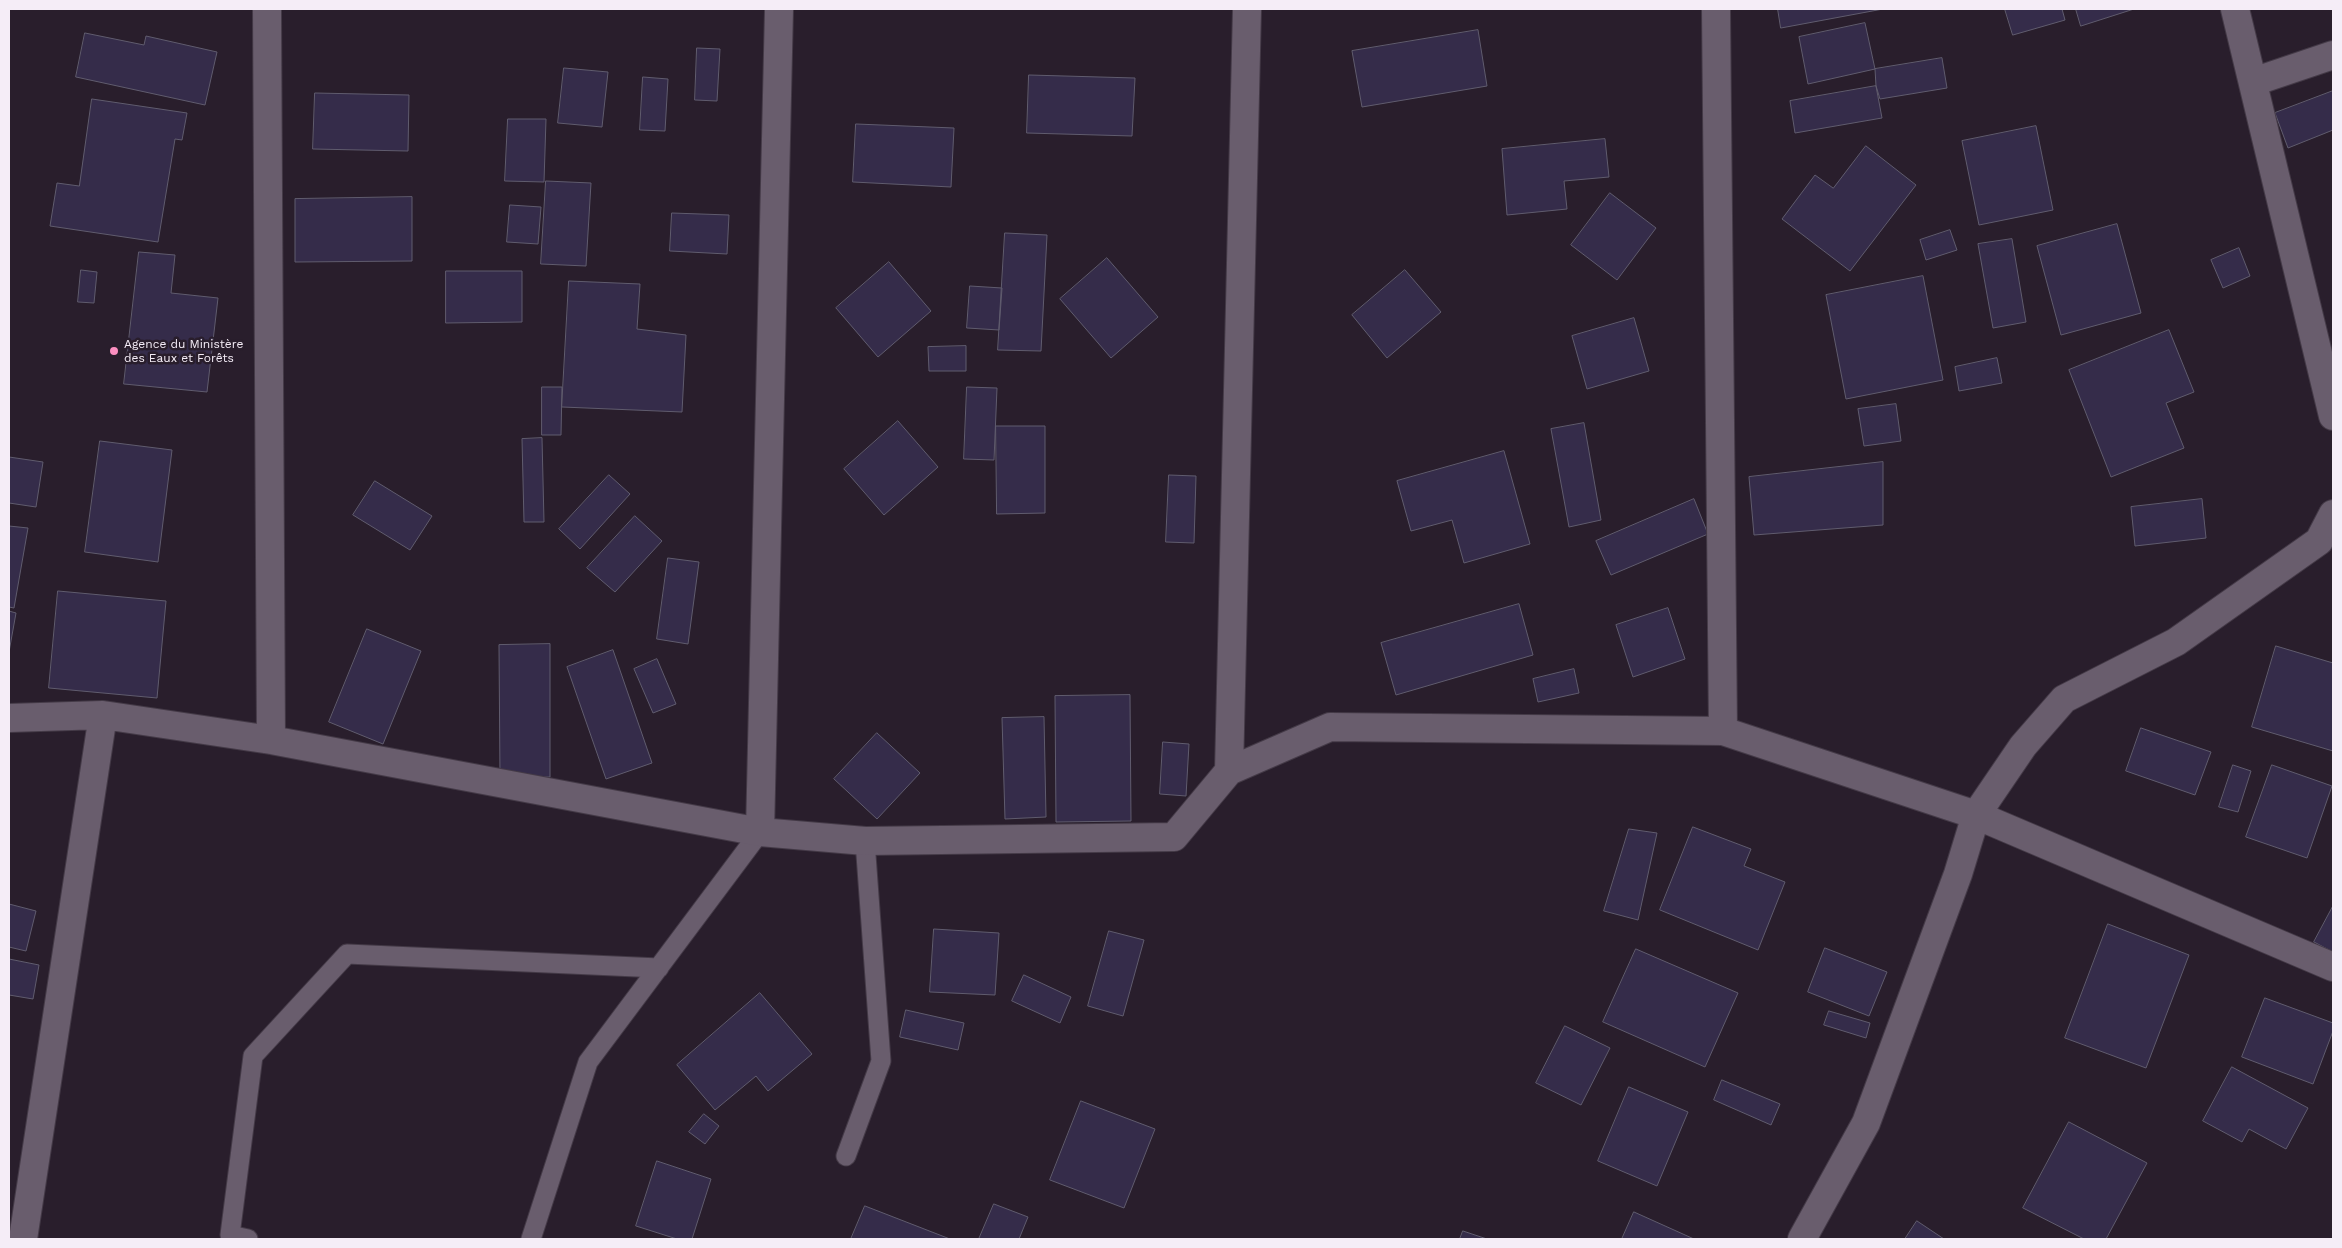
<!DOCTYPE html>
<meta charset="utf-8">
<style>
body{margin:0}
#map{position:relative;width:2342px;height:1248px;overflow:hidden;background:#291e2c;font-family:"Work Sans",sans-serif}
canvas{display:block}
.frame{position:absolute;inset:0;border:10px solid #f5edf7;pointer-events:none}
</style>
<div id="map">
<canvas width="2342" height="1248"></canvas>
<div class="frame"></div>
</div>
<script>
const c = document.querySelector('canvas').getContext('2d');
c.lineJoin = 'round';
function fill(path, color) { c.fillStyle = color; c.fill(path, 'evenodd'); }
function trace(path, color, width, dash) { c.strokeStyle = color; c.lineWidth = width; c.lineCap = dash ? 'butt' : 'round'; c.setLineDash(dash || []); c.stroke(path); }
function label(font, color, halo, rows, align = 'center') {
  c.font = font + ' "Work Sans",sans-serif'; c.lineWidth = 5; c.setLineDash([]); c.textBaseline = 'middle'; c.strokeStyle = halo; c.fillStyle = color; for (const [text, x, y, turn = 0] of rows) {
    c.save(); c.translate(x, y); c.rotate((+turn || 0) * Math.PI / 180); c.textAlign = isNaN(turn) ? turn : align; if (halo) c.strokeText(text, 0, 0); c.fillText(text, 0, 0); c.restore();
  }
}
const building = new Path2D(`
 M 1778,9 L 1883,9 L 1781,28 Z
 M 2005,9 L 2062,9 L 2065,20 L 2013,35 Z
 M 2076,9 L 2134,9 L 2081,26 Z
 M 1865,23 L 1875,69 L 1808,84 L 1799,37 Z
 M 1478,30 L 1487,86 L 1362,107 L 1352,51 Z
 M 85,33 L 144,45 L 146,36 L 217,52 L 205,105 L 76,77 Z
 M 697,48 L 720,49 L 717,101 L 695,100 Z
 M 1942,58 L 1947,88 L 1880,99 L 1876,86 L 1875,69 Z
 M 564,68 L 608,72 L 602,127 L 558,123 Z
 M 1029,75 L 1135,78 L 1132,136 L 1027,133 Z
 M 643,77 L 668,79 L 665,131 L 640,130 Z
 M 1876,86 L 1882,118 L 1795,133 L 1790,101 Z
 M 2333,91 L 2333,130 L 2288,148 L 2275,113 Z
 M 315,93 L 409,95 L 408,151 L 313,149 Z
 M 92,99 L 187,113 L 182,140 L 175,139 L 158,242 L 50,226 L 57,183 L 79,186 Z
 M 508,119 L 546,119 L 544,182 L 505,181 Z
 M 856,124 L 954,128 L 951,187 L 853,182 Z
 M 2036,126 L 2053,210 L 1979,225 L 1962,141 Z
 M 1605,139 L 1609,177 L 1564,181 L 1567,209 L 1507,215 L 1502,149 Z
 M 1866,146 L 1916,185 L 1850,271 L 1782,219 L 1815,175 L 1833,188 Z
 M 546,181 L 591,183 L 586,266 L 541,264 Z
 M 1610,193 L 1656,228 L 1617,280 L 1571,245 Z
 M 412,197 L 412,261 L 295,262 L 295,199 Z
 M 510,205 L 541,207 L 538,244 L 507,242 Z
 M 672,213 L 729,215 L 727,254 L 670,251 Z
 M 2117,224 L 2141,313 L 2061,335 L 2037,246 Z
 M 1950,230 L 1957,250 L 1926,260 L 1920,240 Z
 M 1005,233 L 1047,235 L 1041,351 L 998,350 Z
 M 2012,239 L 2026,322 L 1993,328 L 1978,244 Z
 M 2239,248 L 2250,276 L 2223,288 L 2211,260 Z
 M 139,252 L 175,255 L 171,293 L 218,298 L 207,392 L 124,384 Z
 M 1107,258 L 1158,317 L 1111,358 L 1060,299 Z
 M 889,262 L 931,311 L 878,357 L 836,308 Z
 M 81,270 L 97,272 L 94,303 L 78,302 Z
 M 1405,270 L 1441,312 L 1387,358 L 1352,315 Z
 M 446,271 L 522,271 L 522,322 L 446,323 Z
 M 1923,276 L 1943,380 L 1846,399 L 1826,295 Z
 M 569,281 L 640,284 L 637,329 L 686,335 L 682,412 L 562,407 Z
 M 970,286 L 1002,288 L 999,330 L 967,328 Z
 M 1634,318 L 1649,371 L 1587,389 L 1572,336 Z
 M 2169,330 L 2194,392 L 2166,403 L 2184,448 L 2111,477 L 2069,370 Z
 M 966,346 L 966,371 L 929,371 L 928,347 Z
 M 1997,358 L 2002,383 L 1959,391 L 1955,367 Z
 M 542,387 L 562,387 L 561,435 L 542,435 Z
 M 967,387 L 997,388 L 994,460 L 964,459 Z
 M 1896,404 L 1901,441 L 1864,446 L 1858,409 Z
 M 898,421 L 938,467 L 884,515 L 844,469 Z
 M 1584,423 L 1601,520 L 1569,527 L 1551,429 Z
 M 996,426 L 1045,426 L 1045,513 L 997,514 Z
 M 542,438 L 544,522 L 524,522 L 522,439 Z
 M 100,441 L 172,450 L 158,562 L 85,552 Z
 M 1504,451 L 1530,544 L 1464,563 L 1452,520 L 1411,531 L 1397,481 Z
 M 9,457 L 43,462 L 36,507 L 9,503 Z
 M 1883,462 L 1883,525 L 1754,535 L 1749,477 Z
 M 609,475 L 630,494 L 580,549 L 559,529 Z
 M 1169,475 L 1196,476 L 1194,543 L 1166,542 Z
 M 375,481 L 432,516 L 410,550 L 353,515 Z
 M 1694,499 L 1708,534 L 1611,575 L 1596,541 Z
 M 2202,499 L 2206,538 L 2135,546 L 2131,507 Z
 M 635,516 L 662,541 L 615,592 L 587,568 Z
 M 9,526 L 28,528 L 14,608 L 9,607 Z
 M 668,558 L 699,562 L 688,644 L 657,639 Z
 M 58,591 L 166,601 L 157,698 L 49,688 Z
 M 1519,604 L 1533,655 L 1396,695 L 1381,643 Z
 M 1668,608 L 1685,659 L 1633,677 L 1616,625 Z
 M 9,611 L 16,613 L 9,652 Z
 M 367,629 L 421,651 L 383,744 L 329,722 Z
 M 550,644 L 550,777 L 500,778 L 499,645 Z
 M 2276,646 L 2333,663 L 2333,751 L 2252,727 Z
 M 613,650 L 652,763 L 606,779 L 567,667 Z
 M 657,659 L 676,704 L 653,713 L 634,669 Z
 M 1574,669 L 1579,693 L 1538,702 L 1533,679 Z
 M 1130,695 L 1131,821 L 1056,822 L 1055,696 Z
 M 1044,717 L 1046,817 L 1005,819 L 1002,718 Z
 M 2141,728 L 2211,752 L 2195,795 L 2126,771 Z
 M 877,733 L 920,773 L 877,819 L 834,779 Z
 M 1163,742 L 1189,744 L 1186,796 L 1160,794 Z
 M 2233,765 L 2251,771 L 2238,812 L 2219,807 Z
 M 2272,765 L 2332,786 L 2307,858 L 2246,837 Z
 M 1693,827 L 1751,849 L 1744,866 L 1785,882 L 1758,950 L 1660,910 Z
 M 1629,829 L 1657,833 L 1638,920 L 1604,911 Z
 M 9,904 L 36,911 L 26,951 L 9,947 Z
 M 2333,906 L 2333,952 L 2314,942 Z
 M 2108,924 L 2189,955 L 2146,1068 L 2065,1038 Z
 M 934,929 L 999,933 L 995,995 L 930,992 Z
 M 1109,931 L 1144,940 L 1123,1016 L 1088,1006 Z
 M 1825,948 L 1887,972 L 1869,1016 L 1808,992 Z
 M 1636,949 L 1738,993 L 1705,1067 L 1603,1022 Z
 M 9,959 L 39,965 L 33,999 L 9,995 Z
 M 1024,975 L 1071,997 L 1060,1023 L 1012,1001 Z
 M 760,993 L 812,1054 L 768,1091 L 756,1076 L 715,1110 L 677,1065 Z
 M 2265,998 L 2333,1023 L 2333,1031 L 2313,1084 L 2242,1057 Z
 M 906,1010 L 964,1023 L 958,1050 L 900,1037 Z
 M 1829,1011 L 1870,1023 L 1866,1038 L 1824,1025 Z
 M 1565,1026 L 1610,1048 L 1581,1105 L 1536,1083 Z
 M 2232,1067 L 2308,1108 L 2286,1149 L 2249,1129 L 2242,1142 L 2203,1121 Z
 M 1722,1080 L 1780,1104 L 1771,1125 L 1714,1100 Z
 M 1629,1087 L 1688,1112 L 1657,1186 L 1598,1161 Z
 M 1081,1101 L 1155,1129 L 1124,1208 L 1050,1180 Z
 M 704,1114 L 719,1126 L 705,1144 L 689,1132 Z
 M 2069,1122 L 2147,1163 L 2106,1239 L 2084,1239 L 2023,1208 Z
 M 657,1161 L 711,1179 L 692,1239 L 677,1239 L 636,1226 Z
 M 994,1204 L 1028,1217 L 1019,1239 L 979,1239 Z
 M 865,1206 L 950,1239 L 851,1239 Z
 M 1634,1212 L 1694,1239 L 1622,1239 Z
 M 1917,1221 L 1944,1239 L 1905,1239 Z
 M 1463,1231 L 1487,1239 L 1460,1239 Z`);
fill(building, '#352c4a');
trace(building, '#605c6e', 1);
const lane = new Path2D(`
 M 846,1156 L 881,1061 L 865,841
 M 248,1239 L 230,1235 L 253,1056 L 347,954 L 659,968
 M 531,1239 L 588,1062 L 760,832`);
const street = new Path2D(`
 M 267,9 L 271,740
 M 1716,9 L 1723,731 L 1976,815 L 2333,967
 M 2235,9 L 2333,416
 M 2253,82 L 2333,55
 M 9,718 L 103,715 L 271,740 L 760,832 L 865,841 L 1174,837 L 1229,771 L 1330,727 L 1723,731
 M 1229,771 L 1247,9
 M 760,832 L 779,9
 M 23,1239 L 103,715
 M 1802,1239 L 1866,1123 L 1958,874 L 1976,815 L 2023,746 L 2064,699 L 2176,642 L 2319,541 L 2333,514`);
trace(lane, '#443a47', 21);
trace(street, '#443a47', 30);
trace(lane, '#695d6d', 19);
trace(street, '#695d6d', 28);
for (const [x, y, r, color] of [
 [114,351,5,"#fc8fc1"]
]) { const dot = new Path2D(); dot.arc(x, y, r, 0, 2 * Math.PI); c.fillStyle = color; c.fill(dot); trace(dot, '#291e2c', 2); }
label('12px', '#f5edf7', '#291e2c', [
 ["Agence du Ministère",124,344],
 ["des Eaux et Forêts",124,358]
], 'left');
</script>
